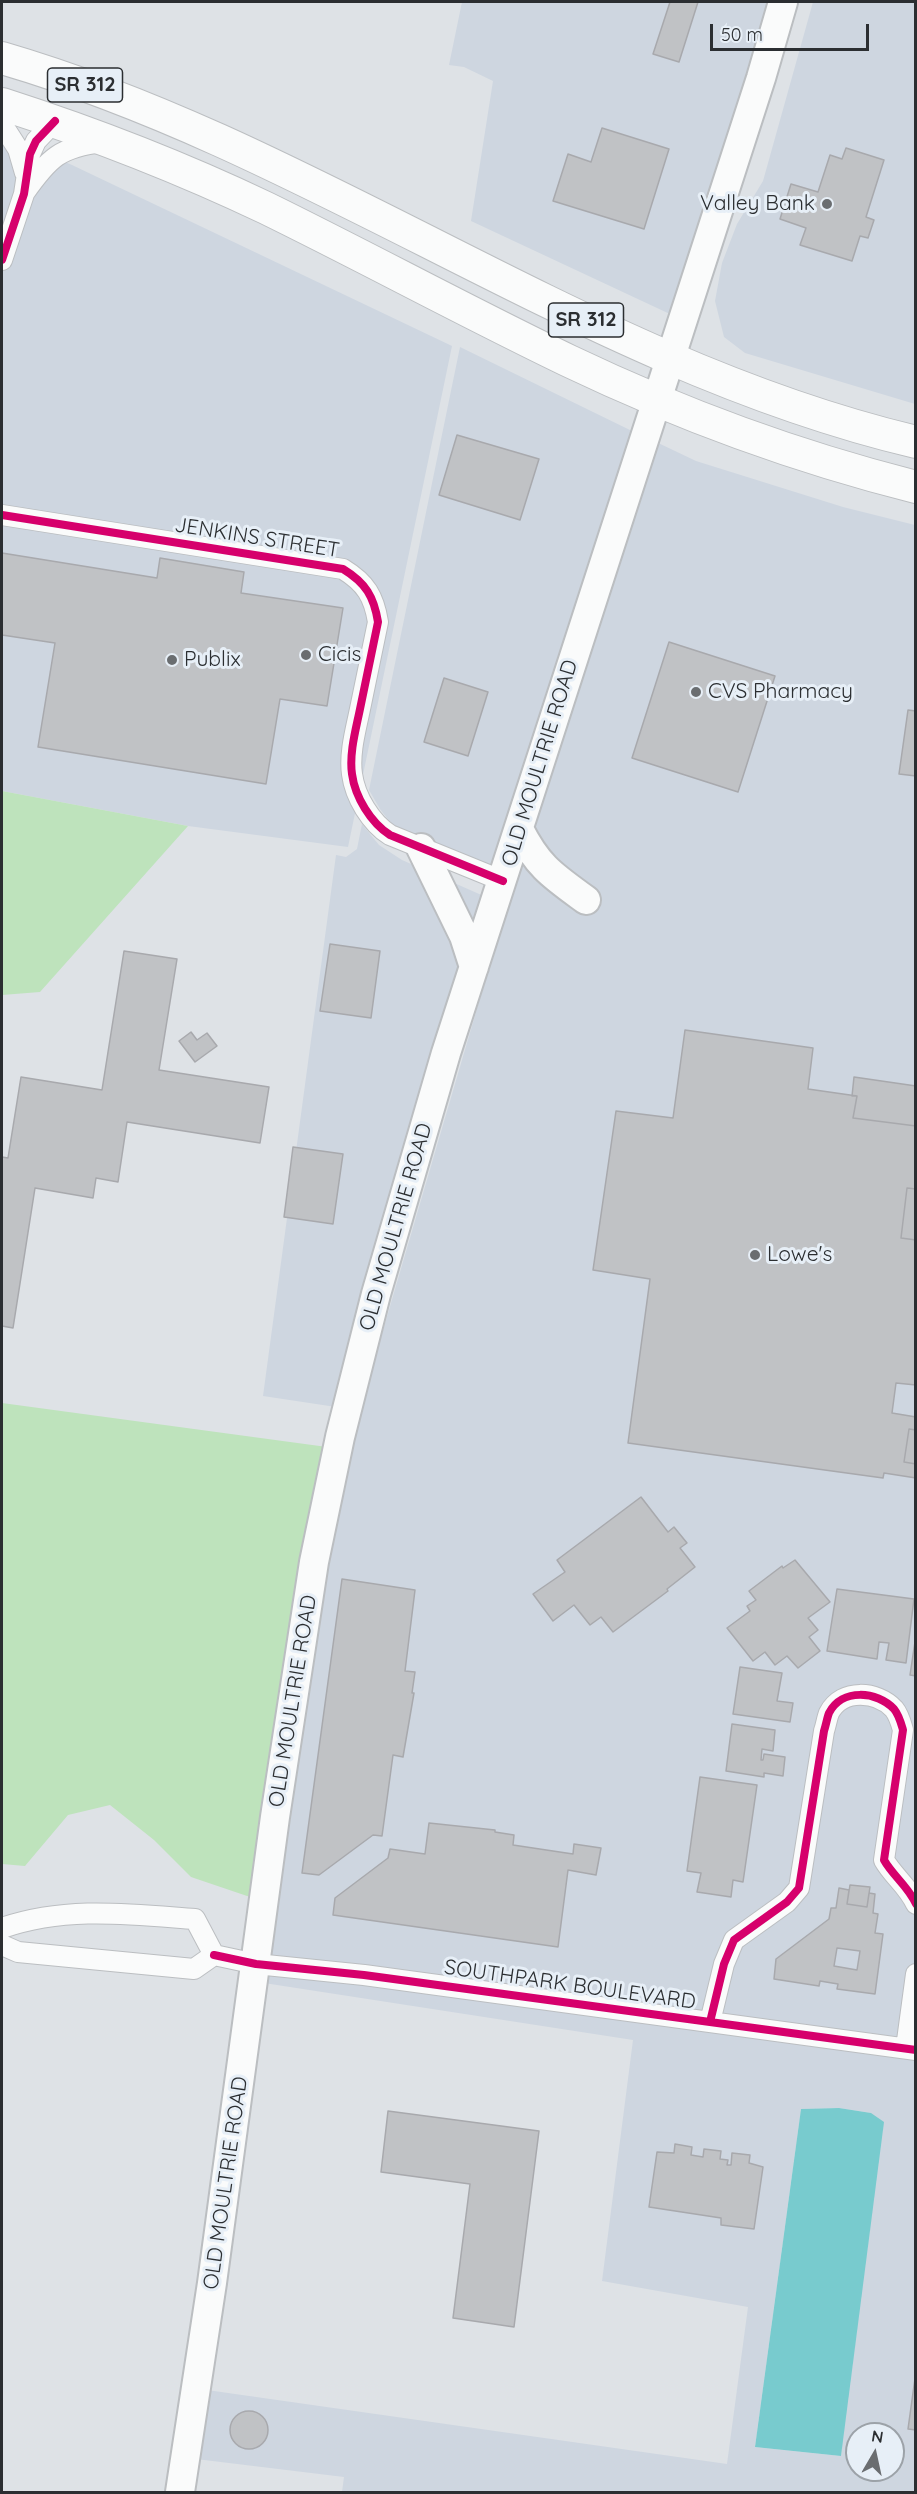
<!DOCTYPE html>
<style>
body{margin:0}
#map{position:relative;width:917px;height:2494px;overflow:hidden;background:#dee2e6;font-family:Quicksand,sans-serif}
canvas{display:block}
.frame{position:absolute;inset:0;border:3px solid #2b2e31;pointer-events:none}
.north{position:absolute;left:845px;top:2422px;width:60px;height:60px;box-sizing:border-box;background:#e7eff7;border:2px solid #9ca2a8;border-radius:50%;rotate:9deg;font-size:16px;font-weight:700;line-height:24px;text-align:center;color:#2b2e31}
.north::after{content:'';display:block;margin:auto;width:21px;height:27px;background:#6a6d70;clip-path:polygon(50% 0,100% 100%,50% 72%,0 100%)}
.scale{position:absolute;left:710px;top:24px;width:159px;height:27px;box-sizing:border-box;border:3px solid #2b2e31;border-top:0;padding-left:8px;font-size:18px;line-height:21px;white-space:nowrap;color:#2b2e31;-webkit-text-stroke:4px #e7eff7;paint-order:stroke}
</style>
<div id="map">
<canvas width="917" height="2494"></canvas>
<div class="frame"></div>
<div class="north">N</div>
<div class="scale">50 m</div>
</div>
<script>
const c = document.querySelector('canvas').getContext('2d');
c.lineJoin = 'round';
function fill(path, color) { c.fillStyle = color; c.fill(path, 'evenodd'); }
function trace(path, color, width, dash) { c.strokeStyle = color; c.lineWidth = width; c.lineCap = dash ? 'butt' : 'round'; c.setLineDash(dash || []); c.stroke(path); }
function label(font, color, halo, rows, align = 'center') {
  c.font = font + ' Quicksand,sans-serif'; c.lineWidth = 6; c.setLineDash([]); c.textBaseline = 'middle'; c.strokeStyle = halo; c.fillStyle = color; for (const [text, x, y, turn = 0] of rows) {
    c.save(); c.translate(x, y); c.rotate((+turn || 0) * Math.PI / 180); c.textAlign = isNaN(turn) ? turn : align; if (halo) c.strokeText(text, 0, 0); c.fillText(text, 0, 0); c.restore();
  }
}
fill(new Path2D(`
 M 462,2 L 772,2 L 672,315 L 471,221 L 493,81 L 464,67 L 449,65 Z
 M 813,2 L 915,2 L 915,404 L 745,353 L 724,337 L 715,301 L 722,263 L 737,224 L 763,181 Z
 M 2,135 L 72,165 L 452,346 L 348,847 L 188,826 L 2,791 Z
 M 460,347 L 634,432 L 494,873 L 393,826 L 380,809 L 369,790 Z
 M 654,441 L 696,461 L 843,507 L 915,525 L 915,2492 L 342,2492 L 344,2477 L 196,2459 L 207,2390 L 727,2464 L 748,2307 L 602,2281 L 633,2040 L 264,1983 L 325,1564 L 348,1450 L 512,889 ZM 839,2108 L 871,2113 L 841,2456 L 755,2447 L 801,2109 ZM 857,2434 L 893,2434 L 893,2470 L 857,2470 Z
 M 362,824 L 379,845 L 402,860 L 486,897 L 336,1407 L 263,1396 L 336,855 L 346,857 L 357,849 Z`), '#ced6e0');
fill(new Path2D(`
 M 2,791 L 188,826 L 40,992 L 2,995 Z
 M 2,1403 L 327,1447 L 253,1898 L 191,1877 L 154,1840 L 110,1805 L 68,1815 L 25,1866 L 2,1864 Z`), '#bee3bc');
fill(new Path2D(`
 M 839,2108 L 871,2113 L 884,2122 L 841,2456 L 755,2447 L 801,2109 Z`), '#78cbce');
const building = new Path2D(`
 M 670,2 L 698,2 L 679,62 L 653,54 Z
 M 602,128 L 669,149 L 644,229 L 553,201 L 568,154 L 591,162 Z
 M 846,148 L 884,160 L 866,217 L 874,220 L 868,238 L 860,236 L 852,261 L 800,245 L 806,228 L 780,219 L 791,184 L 818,192 L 830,155 L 842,159 Z
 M 457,435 L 539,459 L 520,520 L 439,495 Z
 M 2,553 L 157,578 L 160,558 L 244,572 L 241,593 L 343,608 L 327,706 L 280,699 L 266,784 L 38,747 L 55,643 L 2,635 Z
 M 669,642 L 775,676 L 738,792 L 632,758 Z
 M 444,678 L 488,692 L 468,756 L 424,742 Z
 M 908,710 L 916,711 L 916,776 L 899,774 Z
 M 330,944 L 380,951 L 371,1018 L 320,1011 Z
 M 124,951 L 177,959 L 159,1070 L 269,1087 L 260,1143 L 127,1122 L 118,1182 L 96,1178 L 93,1198 L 35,1188 L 13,1328 L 2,1326 L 2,1157 L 8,1158 L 21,1077 L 102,1090 Z
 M 685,1030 L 813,1048 L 808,1089 L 857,1096 L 853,1118 L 916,1126 L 916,1189 L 907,1188 L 901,1238 L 916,1240 L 916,1385 L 896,1383 L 892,1413 L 916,1417 L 916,1430 L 909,1429 L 904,1462 L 916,1464 L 916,1478 L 884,1473 L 883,1478 L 628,1443 L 650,1279 L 593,1270 L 616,1111 L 673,1118 Z
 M 191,1032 L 197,1040 L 207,1033 L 217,1046 L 195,1062 L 179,1041 Z
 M 854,1077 L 916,1086 L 916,1126 L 853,1118 L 857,1096 L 852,1096 Z
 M 293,1147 L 343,1154 L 333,1224 L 284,1217 Z
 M 907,1188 L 916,1189 L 916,1240 L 901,1238 Z
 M 909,1429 L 916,1430 L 916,1464 L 904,1462 Z
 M 641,1497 L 668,1532 L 674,1527 L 687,1543 L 680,1548 L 695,1567 L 667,1589 L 668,1591 L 613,1632 L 601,1617 L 590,1625 L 574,1605 L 553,1621 L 533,1594 L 565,1572 L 557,1560 Z
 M 795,1560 L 830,1602 L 808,1618 L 818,1630 L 809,1637 L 820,1651 L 798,1668 L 787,1656 L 775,1665 L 765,1652 L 753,1661 L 727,1628 L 750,1611 L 747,1606 L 756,1600 L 749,1591 L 782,1566 L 783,1568 Z
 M 342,1579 L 415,1590 L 405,1671 L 415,1672 L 412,1693 L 414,1693 L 403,1757 L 393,1755 L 382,1836 L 373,1835 L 319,1875 L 302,1873 Z
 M 837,1589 L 914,1599 L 906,1663 L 886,1660 L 889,1643 L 879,1642 L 877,1659 L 827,1651 Z
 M 916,1635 L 916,1676 L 910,1675 Z
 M 740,1667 L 782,1673 L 777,1701 L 793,1703 L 790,1722 L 733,1714 Z
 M 732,1724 L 775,1730 L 773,1751 L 762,1749 L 761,1760 L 763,1760 L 764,1754 L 785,1757 L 783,1776 L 764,1773 L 764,1777 L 726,1771 Z
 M 700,1777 L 757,1785 L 743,1882 L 733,1880 L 731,1897 L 697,1892 L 701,1873 L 687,1871 Z
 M 429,1823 L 495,1830 L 495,1832 L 514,1835 L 513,1845 L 573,1854 L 574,1844 L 601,1848 L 596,1875 L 568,1870 L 558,1947 L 333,1915 L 335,1898 L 388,1858 L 390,1849 L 425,1854 Z
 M 850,1885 L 870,1887 L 867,1907 L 847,1904 Z
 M 839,1888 L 849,1890 L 847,1904 L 867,1907 L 869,1893 L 875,1894 L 873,1913 L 878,1914 L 875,1933 L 883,1934 L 875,1994 L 837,1989 L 838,1984 L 820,1981 L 819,1986 L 774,1979 L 776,1959 L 829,1919 L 831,1908 L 836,1908 Z
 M 837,1948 L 860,1951 L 857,1970 L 834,1966 Z
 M 388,2111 L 539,2131 L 514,2327 L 453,2318 L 470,2184 L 381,2172 Z
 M 675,2144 L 692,2147 L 691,2155 L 703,2157 L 704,2149 L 721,2151 L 720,2159 L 728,2160 L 727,2165 L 731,2165 L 732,2153 L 750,2155 L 749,2163 L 763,2167 L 754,2229 L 721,2225 L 721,2218 L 649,2207 L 657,2152 L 674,2153 Z
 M 916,2371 L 916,2430 L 908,2429 Z
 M230 2430a19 19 0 1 1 38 0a19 19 0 1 1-38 0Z`);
fill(building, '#c0c2c5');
trace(building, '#a8a9ad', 1.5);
const street = new Path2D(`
 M 2,124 L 18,149 L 25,173
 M 25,192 C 49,158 60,147 102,142
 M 2,260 L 24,194 L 30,154 L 36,141 L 55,121
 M 2,515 L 343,569 C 366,583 374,597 378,622 C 372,651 366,680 360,709 C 356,729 349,753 352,774 C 355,797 371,823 390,835 L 503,881
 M 2,1928 C 66,1906 128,1914 195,1919 L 214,1955
 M 2,1945 L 18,1952 L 194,1969 L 214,1955
 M 214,1955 L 256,1964 L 364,1975 L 916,2050
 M 710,2022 L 724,1964 L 734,1940 L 787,1902 L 799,1888 L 824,1731 C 826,1725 827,1718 829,1713 C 842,1688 877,1691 894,1709 C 899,1715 901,1723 903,1730 L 884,1860 C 893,1876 908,1886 916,1904
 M 906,2048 L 916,1974`);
const secondary = new Path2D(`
 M 519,829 C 538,867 553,876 586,900
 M 421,848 L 464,936 L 474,967
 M 180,2492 L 212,2283 L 275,1817 L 314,1562 L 340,1437 L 376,1294 L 446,1053 L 761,78 L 783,2`);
const primary = new Path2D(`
 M 2,58 C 320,151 590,365 916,442
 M 2,104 C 92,133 180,167 266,208 C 368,258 467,312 569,361 C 680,414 797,457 916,487`);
trace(street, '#bbbec1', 22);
trace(secondary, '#bbbec1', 32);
trace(primary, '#bbbec1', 34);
trace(street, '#fafbfb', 20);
trace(secondary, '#fafbfb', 28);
trace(primary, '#fafbfb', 32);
trace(new Path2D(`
 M 2,260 L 24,194 L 30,154 L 36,141 L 55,121
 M 2,515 L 343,569 C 366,583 374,597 378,622 C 372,651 366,680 360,709 C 356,729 349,753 352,774 C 355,797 371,823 390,835 L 503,881
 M 214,1955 L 256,1964 L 364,1975 L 916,2050
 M 710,2022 L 724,1964 L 734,1940 L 787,1902 L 799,1888 L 824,1731 C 826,1725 827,1718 829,1713 C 842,1688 877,1691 894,1709 C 899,1715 901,1723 903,1730 L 884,1860 C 893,1876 908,1886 916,1904`), '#d6006c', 8);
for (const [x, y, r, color] of [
 [827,204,6,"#6a6d70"],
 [306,655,6,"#6a6d70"],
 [172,660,6,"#6a6d70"],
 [696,692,6,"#6a6d70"],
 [755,1255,6,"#6a6d70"]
]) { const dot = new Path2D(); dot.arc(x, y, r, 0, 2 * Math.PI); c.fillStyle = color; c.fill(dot); trace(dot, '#e7eff7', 2); }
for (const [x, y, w] of [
 [85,85,75],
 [586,320,75]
]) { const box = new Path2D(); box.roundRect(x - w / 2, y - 17, w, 34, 4.5); c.fillStyle = '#e7eff7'; c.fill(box); trace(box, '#2b2e31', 1.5); }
label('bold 20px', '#2b2e31', null, [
 ["SR 312",85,85],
 ["SR 312",586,320]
]);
label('21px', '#2b2e31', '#e7eff7', [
 ["Valley Bank",815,204,"right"],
 ["Cicis",318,655],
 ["Publix",184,660],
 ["CVS Pharmacy",708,692],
 ["Lowe's",767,1255]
], 'left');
label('21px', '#2b2e31', '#e7eff7', [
 ["JENKINS STREET",257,538,9],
 ["OLD MOULTRIE ROAD",540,763,-73],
 ["OLD MOULTRIE ROAD",396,1227,-74],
 ["OLD MOULTRIE ROAD",293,1701,-81],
 ["SOUTHPARK BOULEVARD",570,1985,8],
 ["OLD MOULTRIE ROAD",226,2183,-82]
]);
</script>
